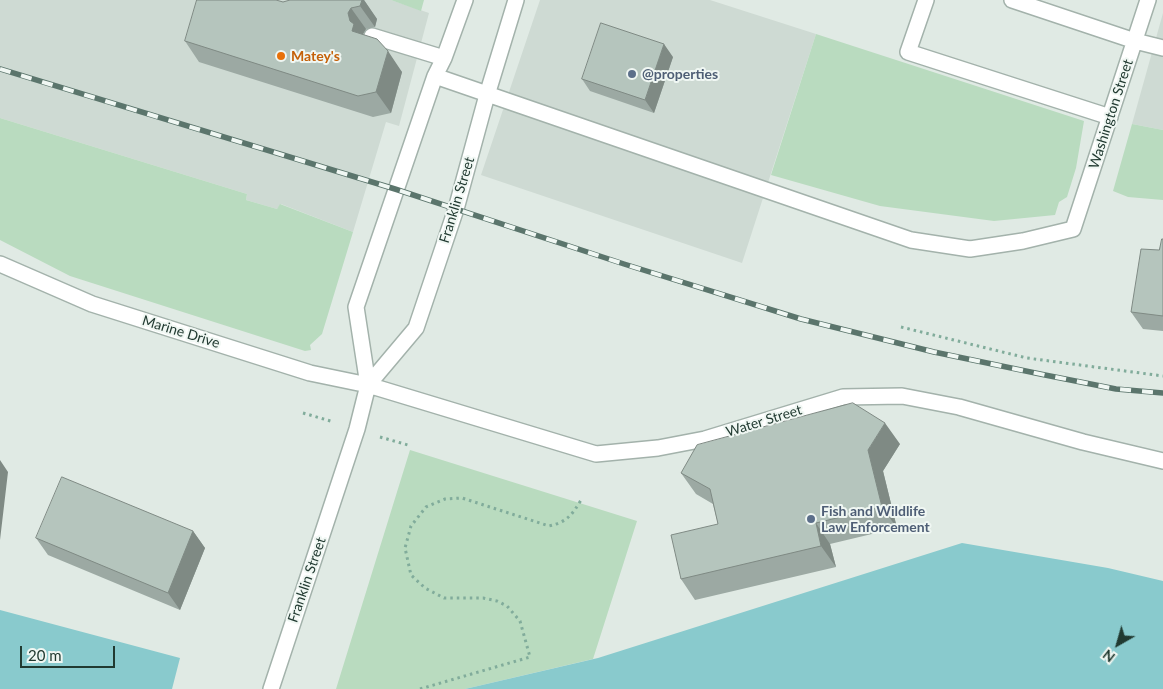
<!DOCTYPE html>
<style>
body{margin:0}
#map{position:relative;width:1163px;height:689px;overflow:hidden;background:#e0eae4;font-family:Lato,sans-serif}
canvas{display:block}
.north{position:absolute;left:1093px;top:619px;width:50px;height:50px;-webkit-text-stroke:4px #f0f7f3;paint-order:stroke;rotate:218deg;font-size:14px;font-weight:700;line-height:20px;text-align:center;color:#213a31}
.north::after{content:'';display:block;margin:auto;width:18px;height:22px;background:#213a31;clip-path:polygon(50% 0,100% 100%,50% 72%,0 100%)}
.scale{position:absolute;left:20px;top:646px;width:95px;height:22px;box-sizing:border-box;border:2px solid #213a31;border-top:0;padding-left:6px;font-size:15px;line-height:18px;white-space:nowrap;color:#213a31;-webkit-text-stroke:4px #f0f7f3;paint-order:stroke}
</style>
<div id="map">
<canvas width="1163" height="689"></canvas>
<div class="north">N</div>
<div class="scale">20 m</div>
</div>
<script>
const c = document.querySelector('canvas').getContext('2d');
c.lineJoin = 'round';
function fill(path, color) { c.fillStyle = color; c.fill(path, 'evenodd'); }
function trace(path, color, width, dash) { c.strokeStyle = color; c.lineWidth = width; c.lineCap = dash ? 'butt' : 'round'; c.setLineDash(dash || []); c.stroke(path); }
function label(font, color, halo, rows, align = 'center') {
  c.font = font + ' Lato,sans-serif'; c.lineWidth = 4; c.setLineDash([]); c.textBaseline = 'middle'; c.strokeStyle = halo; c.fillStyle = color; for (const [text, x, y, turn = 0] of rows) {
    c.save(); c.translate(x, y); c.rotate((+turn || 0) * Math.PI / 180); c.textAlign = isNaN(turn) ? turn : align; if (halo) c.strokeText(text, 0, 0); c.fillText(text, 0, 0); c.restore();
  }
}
fill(new Path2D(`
 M 0,0 L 391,0 L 429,13 L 399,126 L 386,122 L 353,232 L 281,204 L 277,209 L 246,200 L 247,194 L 0,118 Z
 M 540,0 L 710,0 L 816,34 L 742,263 L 481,175 Z
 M 1163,13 L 1163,130 L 1132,124 Z`), '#cedad3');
fill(new Path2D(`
 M 391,0 L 424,0 L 421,11 Z
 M 816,34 L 1084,121 L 1076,168 L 1067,197 L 1059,202 L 1055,215 L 994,221 L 880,206 L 771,175 Z
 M 0,118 L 247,194 L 246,200 L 277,209 L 280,204 L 353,232 L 322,334 L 310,345 L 311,350 L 305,351 L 70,276 L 0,240 Z
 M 1132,124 L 1163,130 L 1163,200 L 1128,197 L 1113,191 Z
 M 410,450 L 637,521 L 593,659 L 465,689 L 336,689 Z`), '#b9dbbf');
fill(new Path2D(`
 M 962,543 L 1108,568 L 1163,581 L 1163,689 L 465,689 L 598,658 Z
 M 0,610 L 180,658 L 172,689 L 0,689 Z`), '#89cacd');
const minor = new Path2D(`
 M 926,0 L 908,52 L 1110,117
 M 1012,0 L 1135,41 L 1163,48
 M 372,36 L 444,58
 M 435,76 L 911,240 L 970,249 L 1023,241 L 1073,229 L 1148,0
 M 0,264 L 92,304 L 310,373 L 368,385 L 596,454 L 658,448 L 705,439 L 843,397 L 902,396 L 959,407 L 1083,442 L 1163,461
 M 368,385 L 416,328 L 456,209 L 487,95 L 516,0
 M 271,689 L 357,429 L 368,385 L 356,307 L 435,76 L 444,58 L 465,0`);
trace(minor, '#a3b2ab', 18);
trace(new Path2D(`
 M 901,327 L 1027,358 L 1163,376
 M 303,413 L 334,422
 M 380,437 L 408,445
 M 420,689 L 530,657 L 520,621 L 507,606 L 497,601 L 483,598 L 444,598 L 425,588 L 411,575 L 405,548 L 411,526 L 426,507 L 445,499 L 462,498 L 549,526 C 567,522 572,515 581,500`), '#81ac9b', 3, [2.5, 4]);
trace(minor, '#fff', 15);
const rail = new Path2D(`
 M 0,69 L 395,189 L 624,264 L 801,319 L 934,352 L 1045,375 L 1116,389 L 1163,393`);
trace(rail, '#5b756c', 5.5);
trace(rail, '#f0f7f3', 4, [11]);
fill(new Path2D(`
 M 364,0 L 377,19 L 375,27 L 366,29 L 363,34 L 402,72 L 391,113 L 373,117 L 199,62 L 185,41 Z
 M 673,57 L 654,113 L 590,91 L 582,79 Z
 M 1163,239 L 1163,331 L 1143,329 L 1131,312 L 1159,250 Z
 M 900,444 L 883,471 L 897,528 L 830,544 L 836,567 L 695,600 L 681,579 L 718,524 L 713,504 L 696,494 L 681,473 Z
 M 193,531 L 205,548 L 180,610 L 48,555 L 36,538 Z`), '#9ca9a3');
fill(new Path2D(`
 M 362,0 L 364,0 L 377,19 L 375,27 L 360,6 Z
 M 351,8 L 366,29 L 363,34 L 364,37 L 352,31 L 348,13 Z
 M 664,44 L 673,57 L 654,113 L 645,100 Z
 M 388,51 L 402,72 L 391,113 L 376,92 Z
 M 885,423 L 900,444 L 883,471 L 897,528 L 882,507 L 868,450 Z
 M 0,460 L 8,472 L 0,540 Z
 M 816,523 L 830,544 L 836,567 L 821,546 Z
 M 193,531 L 205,548 L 180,610 L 168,593 Z`), '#7f8a84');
const building = new Path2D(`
 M 197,0 L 276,0 L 283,2 L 290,0 L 362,0 L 360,6 L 351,8 L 348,13 L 350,21 L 354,24 L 352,31 L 377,39 L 388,51 L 376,92 L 358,96 L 185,41 Z
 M 601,23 L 664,44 L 645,100 L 582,79 Z
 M 1162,239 L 1163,239 L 1163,316 L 1131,312 L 1141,249 L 1159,250 Z
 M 853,403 L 885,423 L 868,450 L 882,507 L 816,523 L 821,546 L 681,579 L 671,535 L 718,524 L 710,489 L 681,473 L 697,445 Z
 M 62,477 L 193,531 L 168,593 L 36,538 Z`);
fill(building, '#b5c5bd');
trace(building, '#7f8a84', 1);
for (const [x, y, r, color] of [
 [281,56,5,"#e8710a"],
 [632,74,5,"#5c6f8a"],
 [811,519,5,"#5c6f8a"]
]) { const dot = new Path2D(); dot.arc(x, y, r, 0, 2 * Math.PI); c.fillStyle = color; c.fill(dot); trace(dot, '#f0f7f3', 2); }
label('bold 14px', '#c56008', '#f0f7f3', [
 ["Matey's",291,56]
], 'left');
label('bold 14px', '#4e5e75', '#f0f7f3', [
 ["@properties",642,74],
 ["Fish and Wildlife",821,511],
 ["Law Enforcement",821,527]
], 'left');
label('14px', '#213a31', '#f0f7f3', [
 ["Washington Street",1111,114,-72],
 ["Franklin Street",457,200,-73],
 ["Marine Drive",181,332,17],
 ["Water Street",764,421,-17],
 ["Franklin Street",307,580,-71]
]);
</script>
